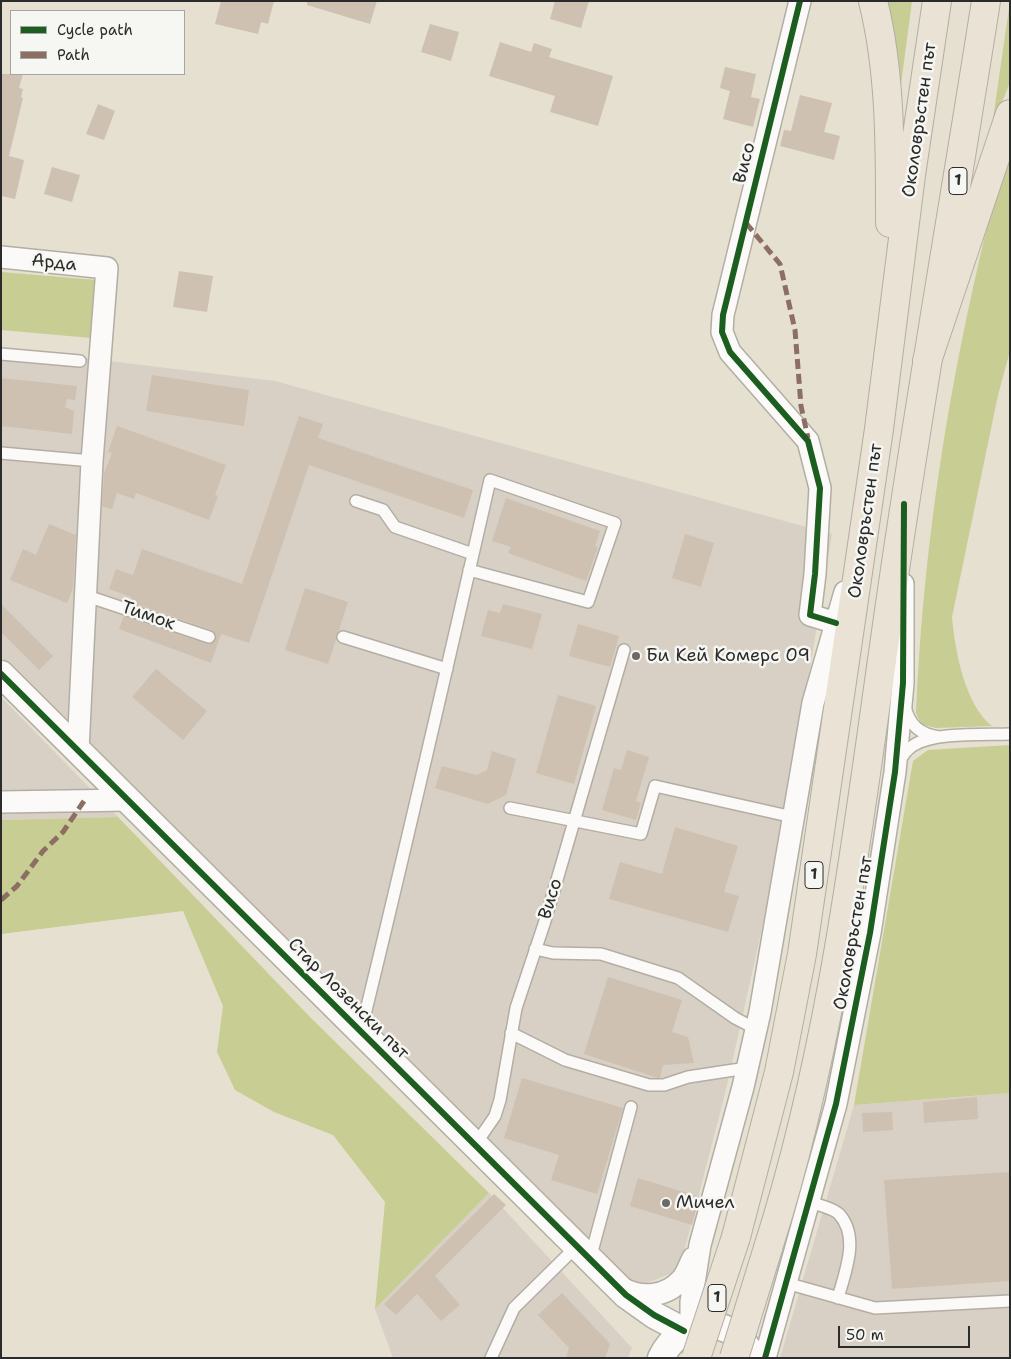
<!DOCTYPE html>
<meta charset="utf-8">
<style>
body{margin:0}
#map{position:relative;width:1011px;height:1359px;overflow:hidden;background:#e6e0d1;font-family:"Shantell Sans",sans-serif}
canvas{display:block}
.frame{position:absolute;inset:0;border:2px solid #2b2b2b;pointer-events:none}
.legend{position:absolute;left:10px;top:10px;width:175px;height:65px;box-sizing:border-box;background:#f6f6f2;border:1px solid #a5a5a2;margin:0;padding:6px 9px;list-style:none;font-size:15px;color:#2b2b2b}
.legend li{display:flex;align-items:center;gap:10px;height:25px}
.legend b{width:25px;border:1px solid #a5a5a2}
.scale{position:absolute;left:838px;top:1326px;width:132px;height:22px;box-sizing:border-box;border:2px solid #2b2b2b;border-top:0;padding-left:6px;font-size:15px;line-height:18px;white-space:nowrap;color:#2b2b2b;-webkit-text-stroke:4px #f6f6f2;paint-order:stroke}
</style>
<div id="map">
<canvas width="1011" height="1359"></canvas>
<div class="frame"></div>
<ul class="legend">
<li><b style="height:6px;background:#1b5e20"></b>Cycle path</li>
<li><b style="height:6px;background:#8d6e63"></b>Path</li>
</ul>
<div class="scale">50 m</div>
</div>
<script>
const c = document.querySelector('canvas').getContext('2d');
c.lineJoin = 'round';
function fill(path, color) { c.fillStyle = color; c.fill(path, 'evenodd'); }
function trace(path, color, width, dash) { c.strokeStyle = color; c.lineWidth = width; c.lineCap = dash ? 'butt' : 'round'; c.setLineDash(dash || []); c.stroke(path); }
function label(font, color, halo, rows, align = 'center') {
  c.font = font + ' "Shantell Sans",sans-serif'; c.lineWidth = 5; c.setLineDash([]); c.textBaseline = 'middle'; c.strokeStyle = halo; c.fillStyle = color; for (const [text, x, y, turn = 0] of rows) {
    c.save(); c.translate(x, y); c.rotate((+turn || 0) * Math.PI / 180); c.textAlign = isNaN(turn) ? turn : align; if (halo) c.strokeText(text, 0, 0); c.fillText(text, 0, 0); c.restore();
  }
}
fill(new Path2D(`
 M 1,348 L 275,381 L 832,534 L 782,839 L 725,1094 L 682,1259 L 672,1273 L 642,1285 L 624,1276 L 1,658 Z
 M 1,697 L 118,817 L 1,820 Z
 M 1010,1093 L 1010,1358 L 780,1358 L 854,1105 Z
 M 489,1193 L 632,1348 L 628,1358 L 393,1358 L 375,1309 Z`), '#d8d0c4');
fill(new Path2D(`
 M 884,1 L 912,1 L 900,92 Z
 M 1010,1 L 1010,83 L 995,118 L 993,119 Z
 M 1010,145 L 1010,351 L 998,395 L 952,617 C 955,651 965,705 992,726 L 936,728 L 924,725 L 920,722 L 916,713 C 922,570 942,427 973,288 C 984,240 994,192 1010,145 Z
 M 1,272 L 96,280 L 91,338 L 1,330 Z
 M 1010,745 L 1010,1093 L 854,1105 L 913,761 L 928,750 Z
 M 118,817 L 310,1017 L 489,1193 L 375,1309 L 385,1202 L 333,1135 L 274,1112 L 235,1090 L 217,1052 L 223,1006 L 183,911 L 1,934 L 1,820 Z`), '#c7cd93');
fill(new Path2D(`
 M 221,1 L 274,1 L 268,24 L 261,22 L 258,34 L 215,24 Z
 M 307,1 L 377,1 L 370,24 L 307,5 Z
 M 555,1 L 589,1 L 581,28 L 550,19 Z
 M 430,24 L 459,32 L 451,61 L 421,52 Z
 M 500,42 L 531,52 L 534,43 L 552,49 L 549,57 L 613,76 L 598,126 L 550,112 L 555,96 L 489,76 Z
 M 725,67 L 756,74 L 751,97 L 760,99 L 753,127 L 723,119 L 730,91 L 720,88 Z
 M 1,74 L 23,74 L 19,88 L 23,89 L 21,97 L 23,98 L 9,156 L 24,160 L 15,199 L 1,196 Z
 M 800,95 L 832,103 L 824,132 L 840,136 L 834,160 L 780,146 L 784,130 L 791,131 Z
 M 98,104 L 115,111 L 104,140 L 86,134 Z
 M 52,167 L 80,175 L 72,202 L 44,194 Z
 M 179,271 L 213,276 L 207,312 L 173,307 Z
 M 152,375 L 249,390 L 244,426 L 146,411 Z
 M 1,378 L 77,386 L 75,400 L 67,399 L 65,407 L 74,411 L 72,434 L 1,426 Z
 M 299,416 L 323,424 L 318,438 L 473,490 L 464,518 L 309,465 L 249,643 L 221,634 L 211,663 L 119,629 L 124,616 L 207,644 L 214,642 L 216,636 L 212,630 L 130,602 L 131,597 L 109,589 L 116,569 L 133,575 L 142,549 L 242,584 Z
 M 117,426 L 226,465 L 215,495 L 218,496 L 209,520 L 136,493 L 134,499 L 117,493 L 112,509 L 102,506 L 104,474 L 112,453 L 108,452 Z
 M 506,498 L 600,531 L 595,546 L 598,547 L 586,581 L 508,553 L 511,547 L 492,541 Z
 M 49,524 L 76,535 L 73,588 L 67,603 L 10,580 L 23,549 L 36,555 Z
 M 685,534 L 714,543 L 701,587 L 672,578 Z
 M 305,588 L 348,602 L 328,664 L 285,650 Z
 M 1,604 L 53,656 L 39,670 L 1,632 Z
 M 503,604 L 542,614 L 532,649 L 481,636 L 488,610 L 500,613 Z
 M 578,624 L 619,636 L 610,667 L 569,656 Z
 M 156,669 L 207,711 L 183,740 L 132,697 Z
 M 558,695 L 596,706 L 574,784 L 536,773 Z
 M 627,750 L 649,757 L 636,801 L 641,803 L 636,820 L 602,810 L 614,768 L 621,770 Z
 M 492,751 L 516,759 L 506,795 L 488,804 L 435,788 L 442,766 L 477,775 L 487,770 Z
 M 675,827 L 738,846 L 724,892 L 739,896 L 728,932 L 609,899 L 620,862 L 662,874 Z
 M 608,977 L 682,1000 L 672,1032 L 688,1037 L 694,1063 L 663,1065 L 660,1078 L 658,1078 L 584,1054 Z
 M 522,1078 L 623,1108 L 597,1194 L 551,1180 L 559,1155 L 504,1138 Z
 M 977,1097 L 978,1119 L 924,1123 L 923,1102 Z
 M 892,1112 L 893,1130 L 863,1132 L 862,1113 Z
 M 1010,1172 L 1010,1281 L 892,1289 L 884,1180 Z
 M 638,1178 L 700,1197 L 692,1225 L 630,1206 Z
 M 494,1194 L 506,1205 L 435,1276 L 460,1305 L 441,1321 L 417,1294 L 396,1315 L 384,1304 Z
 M 562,1293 L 610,1344 L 605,1358 L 566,1358 L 569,1348 L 538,1315 Z`), '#cec1b1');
const service = new Path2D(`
 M 1,354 L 80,361
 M 1,453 L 92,461
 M 356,501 L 383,510 L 395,527 L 473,554
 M 87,596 L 209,637
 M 343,637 L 447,669
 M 905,707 C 910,726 920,734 939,737
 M 899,763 C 902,756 907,749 914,745 C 935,732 985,735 1010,734
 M 510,808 L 641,834 L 655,786 L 793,817
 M 535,949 L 553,953 L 601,954 L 678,978 L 735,1018 L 756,1029
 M 361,1031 C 406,848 448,664 490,480 L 615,523 L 588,602 L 469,570
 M 511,1033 L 565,1060 L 649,1085 L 664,1085 L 688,1077 L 747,1068
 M 475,1145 L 495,1116 L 500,1100 L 516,1008 L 545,921 L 624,650
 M 810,1202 C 818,1205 833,1208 839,1214 C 860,1237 845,1272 838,1298
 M 590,1259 L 631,1107
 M 786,1283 L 875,1308 L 1010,1301
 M 491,1358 L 514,1308 L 577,1246`);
const minor = new Path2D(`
 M 800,1 L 723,315 L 722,332 L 730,352 L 808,441 L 820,488 L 815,574 L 810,615 L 836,623
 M 1,257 L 107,268 L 92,461 L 78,750
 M 1,802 L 129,800
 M 622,1288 C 641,1299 666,1297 681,1280 C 687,1274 689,1265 693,1258
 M 691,1328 L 691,1302 L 700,1245 L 743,1087 L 760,1012 L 813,703 L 845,592
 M 765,1358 L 836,1104 L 870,933 L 895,772 L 903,683 L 903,584`);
const tertiary = new Path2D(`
 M 1,674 L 626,1295 L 654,1315 L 684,1331
 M 661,1358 C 681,1316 734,1313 753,1358`);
const trunk = new Path2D(`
 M 873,1 C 891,73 890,150 890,223
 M 736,1237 L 779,1072 L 802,954 L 879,429 L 911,175 L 937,1
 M 768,1248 C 834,1042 858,825 889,611 C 918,407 954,205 986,1`);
const motorway = new Path2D(`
 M 927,361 L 1010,114`);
trace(service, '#b2aea4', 14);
trace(minor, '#b2aea4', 24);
trace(tertiary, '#b2aea4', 29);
trace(trunk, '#b2aea4', 30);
trace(motorway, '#b2aea4', 30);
trace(service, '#fbfaf8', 11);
trace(minor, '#fbfaf8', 21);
trace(tertiary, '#fbfaf8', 26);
trace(trunk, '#e9e2d5', 28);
trace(motorway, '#e9e2d5', 28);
const trunkBridge = new Path2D(`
 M 696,1358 L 736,1237
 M 734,1358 L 768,1248`);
trace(trunkBridge, '#b2aea4', 30, []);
trace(trunkBridge, '#e9e2d5', 28);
trace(new Path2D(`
 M 746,223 L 780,264 L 795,330 L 801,406 L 808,438
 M 1,900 L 17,886 L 43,851 L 63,832 L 84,801`), '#8d6e63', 5, [10, 5]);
trace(new Path2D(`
 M 800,1 L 723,315 L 722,332 L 730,352 L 808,441 L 820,488 L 815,574 L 810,615 L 836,623
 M 1,674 L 626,1295 L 654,1315 L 684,1331
 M 765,1358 L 836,1104 L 870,933 L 895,772 L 903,683 L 904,504`), '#1b5e20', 6);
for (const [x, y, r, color] of [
 [636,656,5,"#6c6a65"],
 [666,1203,5,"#6c6a65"]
]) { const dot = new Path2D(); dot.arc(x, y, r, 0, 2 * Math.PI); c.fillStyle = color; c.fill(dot); trace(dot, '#f6f6f2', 2); }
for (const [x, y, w] of [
 [958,181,18],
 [814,875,18],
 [717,1298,18]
]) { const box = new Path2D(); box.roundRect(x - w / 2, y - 13.5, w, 27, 4); c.fillStyle = '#f6f6f2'; c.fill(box); trace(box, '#2b2b2b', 1); }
label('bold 16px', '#2b2b2b', null, [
 ["1",958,181],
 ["1",814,875],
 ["1",717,1298]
]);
label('18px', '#2b2b2b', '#f6f6f2', [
 ["Околовръстен път",920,120,-82],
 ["Висо",745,163,-76],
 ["Арда",54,263,6],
 ["Околовръстен път",866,521,-82],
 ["Тимок",148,616,19],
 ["Висо",551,899,-73],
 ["Околовръстен път",854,933,-80],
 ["Стар Лозенски път",348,999,45]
]);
label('18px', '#2b2b2b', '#f6f6f2', [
 ["Би Кей Комерс 09",646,656],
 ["Мичел",676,1203]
], 'left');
</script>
